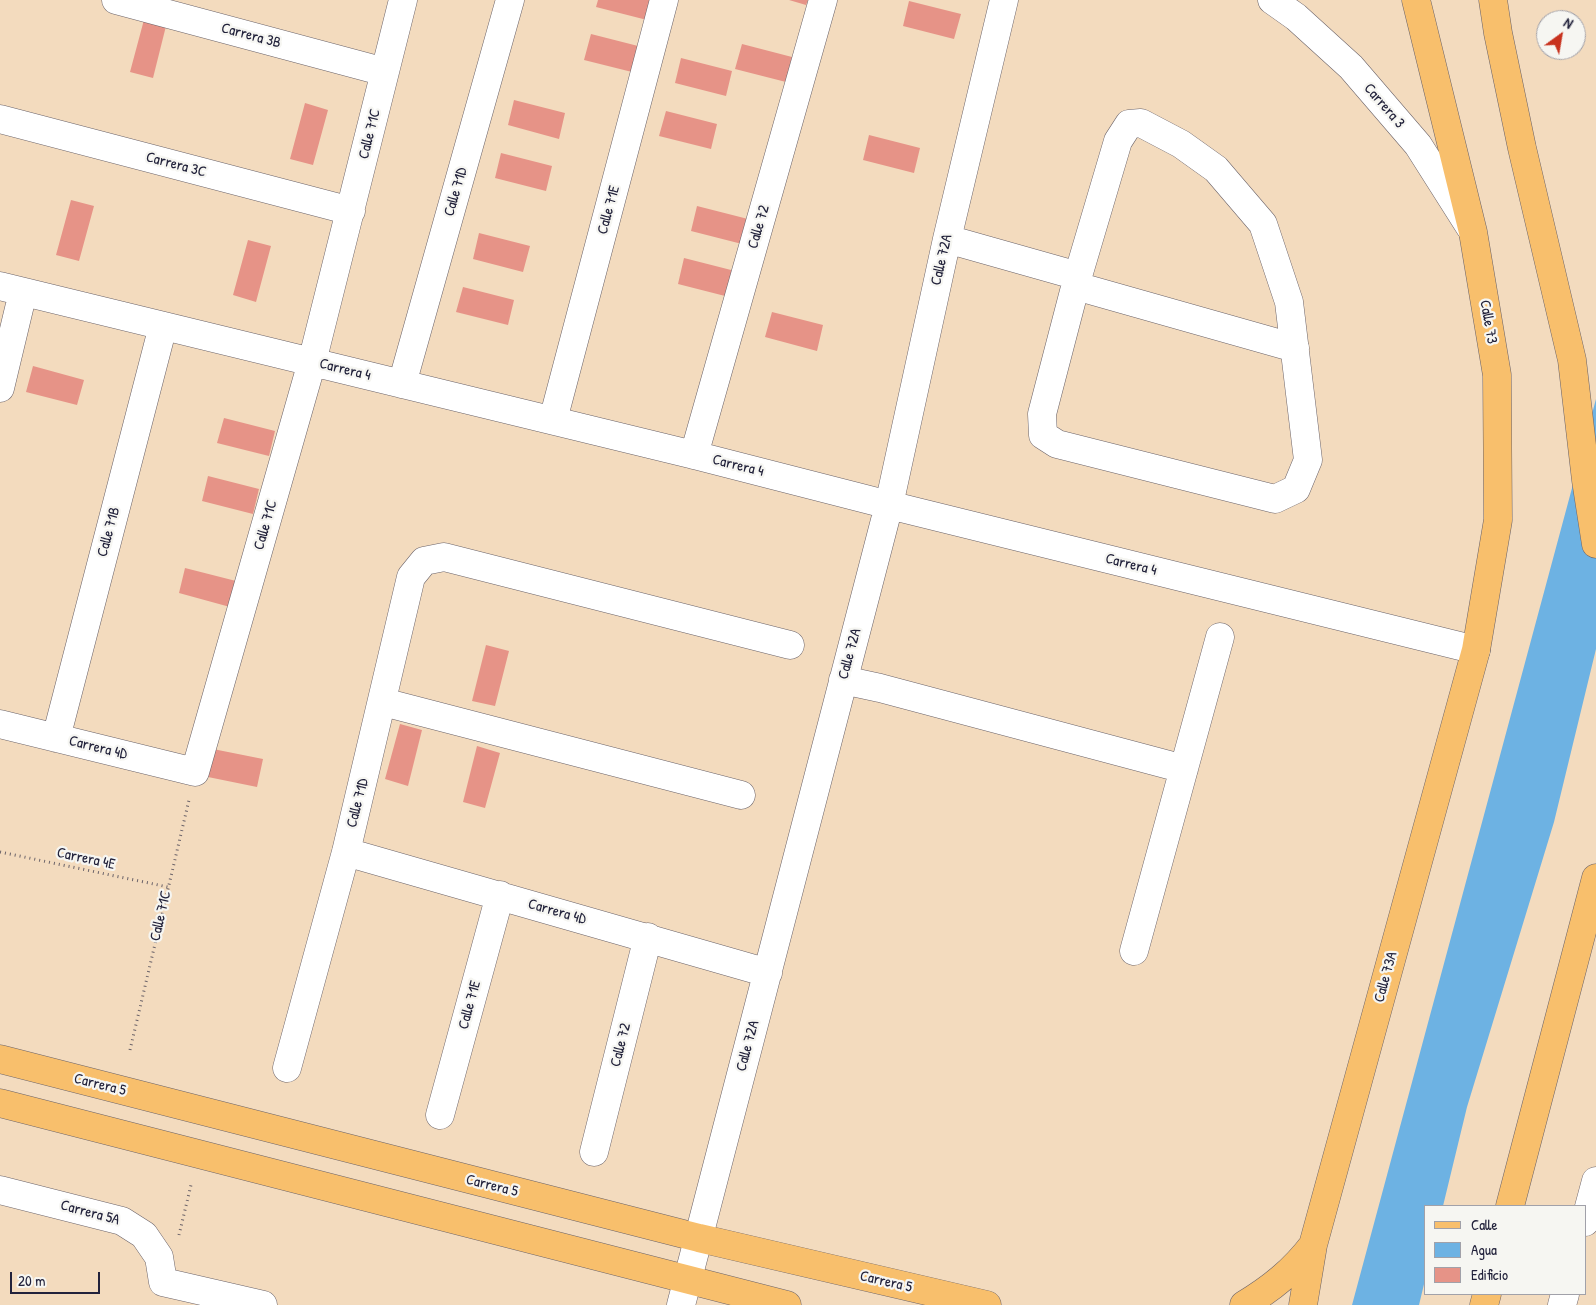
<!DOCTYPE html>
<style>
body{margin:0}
#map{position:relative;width:1596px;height:1305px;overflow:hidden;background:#f3dbbe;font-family:"Patrick Hand",sans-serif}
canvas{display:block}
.legend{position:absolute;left:1424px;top:1205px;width:162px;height:90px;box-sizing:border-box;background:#f6f6f2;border:1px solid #a1a1a9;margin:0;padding:6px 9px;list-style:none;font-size:15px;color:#22223b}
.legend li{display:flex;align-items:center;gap:10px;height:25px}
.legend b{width:25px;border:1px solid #a1a1a9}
.north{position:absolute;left:1536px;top:10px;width:50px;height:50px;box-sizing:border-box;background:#f6f6f2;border:1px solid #a1a1a9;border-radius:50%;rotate:32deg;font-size:14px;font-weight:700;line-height:20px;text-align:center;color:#22223b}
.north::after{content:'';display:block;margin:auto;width:18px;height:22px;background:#c8321e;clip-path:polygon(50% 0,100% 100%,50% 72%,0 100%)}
.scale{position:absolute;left:10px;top:1272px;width:90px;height:22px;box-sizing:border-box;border:2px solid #22223b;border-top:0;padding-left:6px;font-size:15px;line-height:18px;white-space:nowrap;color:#22223b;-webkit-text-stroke:4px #f6f6f2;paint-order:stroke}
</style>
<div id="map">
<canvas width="1596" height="1305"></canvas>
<ul class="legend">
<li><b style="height:6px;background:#f8bf6c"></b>Calle</li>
<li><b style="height:14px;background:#6db2e3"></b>Agua</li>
<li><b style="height:14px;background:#e69387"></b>Edificio</li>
</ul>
<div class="north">N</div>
<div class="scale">20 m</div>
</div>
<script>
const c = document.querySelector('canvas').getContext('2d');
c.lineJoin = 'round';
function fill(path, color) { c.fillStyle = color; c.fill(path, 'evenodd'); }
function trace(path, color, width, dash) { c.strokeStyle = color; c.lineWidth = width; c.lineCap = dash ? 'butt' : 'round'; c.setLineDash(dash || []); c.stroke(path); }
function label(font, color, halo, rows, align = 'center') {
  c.font = font + ' "Patrick Hand",sans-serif'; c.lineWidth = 4.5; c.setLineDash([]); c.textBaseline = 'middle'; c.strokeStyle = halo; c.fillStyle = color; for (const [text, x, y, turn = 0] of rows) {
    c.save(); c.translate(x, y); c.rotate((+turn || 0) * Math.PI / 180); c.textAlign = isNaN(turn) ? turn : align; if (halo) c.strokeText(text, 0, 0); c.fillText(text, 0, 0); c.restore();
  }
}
fill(new Path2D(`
 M 1596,399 L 1596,649 L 1554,822 L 1467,1107 L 1443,1206 L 1425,1206 L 1425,1280 L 1419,1305 L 1352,1305 Z`), '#6db2e3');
fill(new Path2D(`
 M 598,0 L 652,0 L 647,20 L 596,7 Z
 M 789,0 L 808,0 L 806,5 Z
 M 909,1 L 961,14 L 954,39 L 903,26 Z
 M 145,16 L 167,22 L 153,78 L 130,72 Z
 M 591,34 L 642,47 L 636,73 L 584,60 Z
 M 742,44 L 792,57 L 786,82 L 735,69 Z
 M 681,58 L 732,71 L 726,96 L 675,83 Z
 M 514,100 L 565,113 L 559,139 L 508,125 Z
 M 305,103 L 328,110 L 313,165 L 290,159 Z
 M 666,111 L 717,124 L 711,149 L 659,136 Z
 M 869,135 L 920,148 L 914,173 L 863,160 Z
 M 501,153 L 552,166 L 546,191 L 495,178 Z
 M 71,200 L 94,206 L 79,261 L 56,255 Z
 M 697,206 L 748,219 L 742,244 L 691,231 Z
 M 479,233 L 530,246 L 523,272 L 473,259 Z
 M 248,240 L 271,246 L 256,302 L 233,295 Z
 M 684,258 L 735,271 L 729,297 L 678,284 Z
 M 463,287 L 514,300 L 508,325 L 456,312 Z
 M 772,312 L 823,325 L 817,351 L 765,337 Z
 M 33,366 L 84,380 L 77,405 L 26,392 Z
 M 224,418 L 275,431 L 269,456 L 217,443 Z
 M 208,476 L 259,489 L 253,514 L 202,501 Z
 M 185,568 L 236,581 L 230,607 L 179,593 Z
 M 486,645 L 509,651 L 495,706 L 472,701 Z
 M 400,724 L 422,730 L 408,786 L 385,779 Z
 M 477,746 L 500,753 L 485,808 L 463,802 Z
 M 213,749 L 263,759 L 257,787 L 208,777 Z`), '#e69387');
const minor = new Path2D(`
 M 116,0 L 385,72
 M 1272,0 L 1296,17 L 1351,67 L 1418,145 L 1470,227
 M 0,119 L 351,211
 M 1141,123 L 1181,144 L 1216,169 L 1263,224 L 1289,302 L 1308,460 L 1296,489 L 1275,499 L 1057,444 L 1043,435 L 1042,414 L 1078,276 L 1118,141 L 1129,124 Z
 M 947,239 L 1078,276
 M 0,286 L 694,455 L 889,505 L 1476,650
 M 1076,286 L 1295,348
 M 402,384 L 510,0
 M 0,388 L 23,292
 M 553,420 L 664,0
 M 694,455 L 823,0
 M 843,680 L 880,688 L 1184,769
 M 383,702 L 741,795
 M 0,724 L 195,772 L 312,362 L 403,0
 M 56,738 L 163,326
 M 346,852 L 768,973
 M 1134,951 L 1220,637
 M 287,1068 L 346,852 L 411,577 L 424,561 L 444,557 L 790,645
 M 440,1115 L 500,895
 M 594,1152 L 648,937
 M 0,1190 L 122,1221 L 144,1235 L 159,1257 L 163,1282 L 263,1305
 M 1585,1222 L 1596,1181
 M 681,1305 L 889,505 L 947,239 L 1004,0
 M 1562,1305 L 1565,1294`);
const major = new Path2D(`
 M 1493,0 L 1498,33 L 1522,148 L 1572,360 L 1586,480 L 1596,544
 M 0,1059 L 699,1238 L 987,1305
 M 0,1103 L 787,1305
 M 1510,1206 L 1596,878
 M 1244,1305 C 1272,1288 1293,1271 1313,1245
 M 1303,1305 L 1313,1245 L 1476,650 L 1498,520 L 1497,375 L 1473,232 L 1416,0
 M 1484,1305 L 1487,1294`);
trace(minor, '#6b6369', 29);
trace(major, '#6b6369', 29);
trace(new Path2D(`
 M 0,852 L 168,887
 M 130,1050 L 189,800
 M 179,1235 L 191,1185`), '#6b6369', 3, [1, 4]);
trace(minor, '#fff', 28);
trace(major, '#f8bf6c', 28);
label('15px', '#22223b', '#f6f6f2', [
 ["Carrera 3B",251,36,15],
 ["Carrera 3",1384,106,49],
 ["Calle 71C",370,134,-76],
 ["Carrera 3C",176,165,15],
 ["Calle 71D",456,192,-74],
 ["Calle 71E",609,210,-75],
 ["Calle 72",759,227,-74],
 ["Calle 72A",942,260,-77],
 ["Calle 73",1488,322,80],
 ["Carrera 4",345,370,14],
 ["Carrera 4",738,466,14],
 ["Calle 71C",266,525,-74],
 ["Calle 71B",109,532,-75],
 ["Carrera 4",1131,565,14],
 ["Calle 72A",850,654,-75],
 ["Carrera 4D",98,748,14],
 ["Calle 71D",358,803,-76],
 ["Carrera 4E",86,859,12],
 ["Carrera 4D",557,912,16],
 ["Calle 71C",161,916,-77],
 ["Calle 73A",1386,977,-75],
 ["Calle 71E",470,1005,-75],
 ["Calle 72",621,1045,-76],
 ["Calle 72A",748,1046,-75],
 ["Carrera 5",100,1085,14],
 ["Carrera 5",492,1186,14],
 ["Carrera 5A",90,1213,15],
 ["Carrera 5",886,1282,13]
]);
</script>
